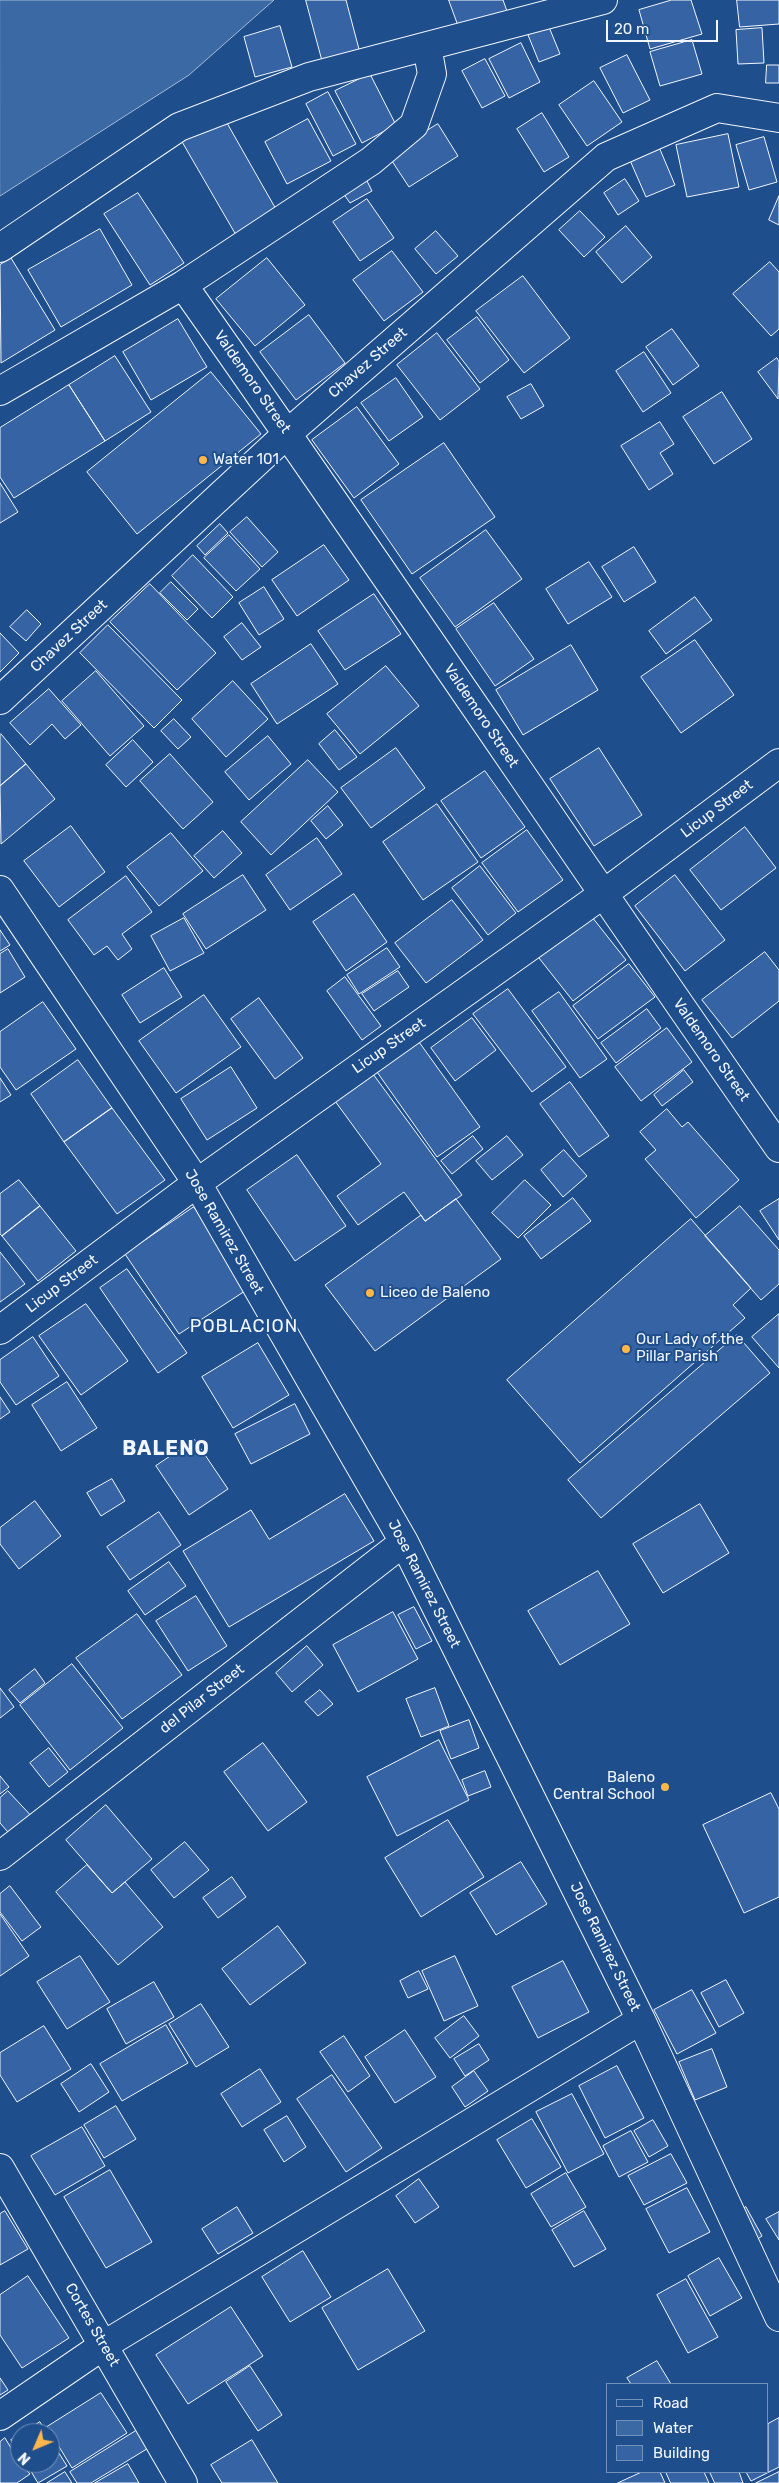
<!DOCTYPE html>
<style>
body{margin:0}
#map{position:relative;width:779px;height:2483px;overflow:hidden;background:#1f4e8c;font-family:Rubik,sans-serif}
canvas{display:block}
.legend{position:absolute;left:606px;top:2383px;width:162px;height:90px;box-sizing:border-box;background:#1f4e8c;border:1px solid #7391ba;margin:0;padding:6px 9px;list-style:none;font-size:15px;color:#f2f6ff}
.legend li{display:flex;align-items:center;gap:10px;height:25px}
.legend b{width:25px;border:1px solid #7391ba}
.north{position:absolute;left:10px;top:2423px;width:50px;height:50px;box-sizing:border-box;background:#1f4e8c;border:1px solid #7391ba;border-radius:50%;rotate:225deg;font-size:14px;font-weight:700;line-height:20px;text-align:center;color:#f2f6ff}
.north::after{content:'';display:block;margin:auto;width:18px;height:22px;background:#ffb74d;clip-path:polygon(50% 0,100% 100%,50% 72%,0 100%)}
.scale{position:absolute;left:606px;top:20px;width:112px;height:22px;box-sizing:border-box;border:2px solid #f2f6ff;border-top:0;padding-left:6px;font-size:15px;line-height:18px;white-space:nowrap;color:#f2f6ff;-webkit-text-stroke:4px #1f4e8c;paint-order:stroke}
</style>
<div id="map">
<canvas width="779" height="2483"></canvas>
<ul class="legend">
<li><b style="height:6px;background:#1f4e8c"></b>Road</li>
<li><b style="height:14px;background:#3b69a3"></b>Water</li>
<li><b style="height:14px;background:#3563a3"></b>Building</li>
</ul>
<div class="north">N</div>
<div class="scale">20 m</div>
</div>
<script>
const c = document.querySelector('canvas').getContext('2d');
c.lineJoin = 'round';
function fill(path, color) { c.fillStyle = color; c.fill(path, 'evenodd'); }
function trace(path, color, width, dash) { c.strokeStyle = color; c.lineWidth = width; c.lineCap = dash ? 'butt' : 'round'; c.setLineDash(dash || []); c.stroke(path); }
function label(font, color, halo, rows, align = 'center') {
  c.font = font + ' Rubik,sans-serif'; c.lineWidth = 4; c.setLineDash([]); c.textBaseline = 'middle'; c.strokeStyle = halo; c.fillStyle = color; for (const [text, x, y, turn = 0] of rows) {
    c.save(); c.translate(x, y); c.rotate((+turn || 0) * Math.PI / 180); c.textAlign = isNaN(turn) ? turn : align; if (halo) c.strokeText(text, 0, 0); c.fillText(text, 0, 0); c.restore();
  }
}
const water = new Path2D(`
 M 0,0 L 274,0 L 189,75 L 0,196 Z`);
fill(water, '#3b69a3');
trace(water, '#a8bbd7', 1);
const building = new Path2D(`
 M 306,0 L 346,0 L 360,53 L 323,63 Z
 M 449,0 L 503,0 L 508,14 L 460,30 Z
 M 672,0 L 691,0 L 702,34 L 650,49 L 639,10 Z
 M 737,0 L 779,0 L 779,24 L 740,27 Z
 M 280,26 L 292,67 L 255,77 L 244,37 Z
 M 549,27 L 560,54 L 539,62 L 528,35 Z
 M 762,28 L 764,63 L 738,64 L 736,30 Z
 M 692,40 L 702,74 L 660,86 L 650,52 Z
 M 521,43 L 540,82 L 509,98 L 489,59 Z
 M 627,55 L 650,100 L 623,113 L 600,68 Z
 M 485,59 L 505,96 L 482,108 L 462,71 Z
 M 767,65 L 779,65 L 779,83 L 766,83 Z
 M 370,74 L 396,125 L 362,143 L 335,91 Z
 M 594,81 L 622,122 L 587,146 L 559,105 Z
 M 328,92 L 356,144 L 333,156 L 306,104 Z
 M 542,113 L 569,157 L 544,172 L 517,129 Z
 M 223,116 L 277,211 L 236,235 L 181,140 Z
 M 308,119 L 331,161 L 287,184 L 265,142 Z
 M 438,124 L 458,156 L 409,187 L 388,155 Z
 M 728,134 L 739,187 L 687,197 L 676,145 Z
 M 764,137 L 777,182 L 749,190 L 736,145 Z
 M 659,147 L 675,185 L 646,197 L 629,158 Z
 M 365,177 L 372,191 L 350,203 L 341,190 Z
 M 625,179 L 639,201 L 618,215 L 604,193 Z
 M 138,193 L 184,263 L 150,285 L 104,214 Z
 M 779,196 L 779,225 L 769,220 Z
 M 367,199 L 394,238 L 360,261 L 333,222 Z
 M 580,211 L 605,237 L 584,257 L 559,230 Z
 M 626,226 L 652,257 L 622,283 L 596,252 Z
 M 100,229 L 132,285 L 61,327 L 28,270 Z
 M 436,231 L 458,256 L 436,274 L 415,249 Z
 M 392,251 L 423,292 L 384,321 L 353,280 Z
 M 11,258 L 55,330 L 1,363 L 0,265 Z
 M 267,258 L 305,305 L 255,346 L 216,299 Z
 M 770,262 L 779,272 L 779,329 L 771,336 L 733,294 Z
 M 523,276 L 570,338 L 524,373 L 476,311 Z
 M 309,315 L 345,363 L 296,400 L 260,352 Z
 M 477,317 L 509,360 L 480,383 L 447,340 Z
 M 178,319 L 207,367 L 151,400 L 123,352 Z
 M 672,329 L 699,366 L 673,385 L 646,347 Z
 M 437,333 L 480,389 L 440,420 L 397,365 Z
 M 644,352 L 671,393 L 643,412 L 616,371 Z
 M 115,356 L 151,412 L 105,441 L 69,385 Z
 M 777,358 L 779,362 L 778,399 L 758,372 Z
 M 211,372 L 261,434 L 137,534 L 87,472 Z
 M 396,378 L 423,417 L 389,441 L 361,403 Z
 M 531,384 L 544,406 L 521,419 L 507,397 Z
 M 69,385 L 105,441 L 14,498 L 0,477 L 0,428 Z
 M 722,392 L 752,439 L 714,464 L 683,417 Z
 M 357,407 L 399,464 L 354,498 L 312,440 Z
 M 660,422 L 674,444 L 660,453 L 673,474 L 649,490 L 621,446 Z
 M 444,443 L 495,517 L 412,574 L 361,500 Z
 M 0,483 L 18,512 L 0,523 Z
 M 247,517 L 278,552 L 262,567 L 230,532 Z
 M 220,524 L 228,533 L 205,555 L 197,546 Z
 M 486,530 L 522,579 L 455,627 L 420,578 Z
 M 229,535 L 260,569 L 236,591 L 204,558 Z
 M 324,545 L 349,580 L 297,616 L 272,580 Z
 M 634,547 L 656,582 L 624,602 L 602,567 Z
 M 193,555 L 233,597 L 212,618 L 172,576 Z
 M 589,562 L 612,597 L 568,624 L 546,589 Z
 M 171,582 L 198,609 L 187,620 L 160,593 Z
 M 150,584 L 216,653 L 177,690 L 110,622 Z
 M 264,587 L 284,619 L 259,635 L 239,603 Z
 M 374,594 L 401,634 L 345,670 L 318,631 Z
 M 695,597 L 712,620 L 666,654 L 649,631 Z
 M 494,603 L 534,659 L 495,686 L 456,629 Z
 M 27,610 L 41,624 L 26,641 L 10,627 Z
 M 242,623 L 261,647 L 242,660 L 224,637 Z
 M 108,625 L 182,700 L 154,728 L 80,653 Z
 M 0,633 L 19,653 L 0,672 Z
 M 695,640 L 734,695 L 681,733 L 641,677 Z
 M 311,644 L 338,684 L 277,724 L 251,684 Z
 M 571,645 L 598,690 L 523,735 L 496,690 Z
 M 386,666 L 419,706 L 360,754 L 327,714 Z
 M 96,671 L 144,726 L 110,756 L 62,701 Z
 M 233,681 L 268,719 L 226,757 L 192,719 Z
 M 49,689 L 81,725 L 65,739 L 52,724 L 30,745 L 10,723 Z
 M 174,719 L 191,737 L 178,749 L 161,731 Z
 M 335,730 L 357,757 L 339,770 L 319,744 Z
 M 1,734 L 26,764 L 0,786 L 0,735 Z
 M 268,736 L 291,764 L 249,800 L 225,772 Z
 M 133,740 L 153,762 L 126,787 L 106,765 Z
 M 396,748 L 425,788 L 371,828 L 341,788 Z
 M 599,748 L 642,815 L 594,846 L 550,779 Z
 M 170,754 L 213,802 L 183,829 L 140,781 Z
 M 308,760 L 338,792 L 271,855 L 241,822 Z
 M 26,764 L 55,799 L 1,844 L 0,786 Z
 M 485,771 L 525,827 L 481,858 L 441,801 Z
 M 437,804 L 478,862 L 423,900 L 383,842 Z
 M 328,806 L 343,825 L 326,839 L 311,821 Z
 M 71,826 L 105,872 L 59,907 L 24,861 Z
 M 745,827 L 776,868 L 721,910 L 690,870 Z
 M 527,830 L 563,880 L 518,912 L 482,863 Z
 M 223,831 L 242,853 L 214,878 L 194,856 Z
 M 171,833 L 203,871 L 159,906 L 127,867 Z
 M 317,838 L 342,874 L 290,910 L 266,875 Z
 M 480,866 L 516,913 L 488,935 L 452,888 Z
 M 243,875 L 266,910 L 206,949 L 183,914 Z
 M 675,875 L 725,940 L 685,971 L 635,906 Z
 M 126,876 L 152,912 L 122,934 L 132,949 L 118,960 L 107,946 L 94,955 L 68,920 Z
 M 354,894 L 387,942 L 346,971 L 313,922 Z
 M 452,900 L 483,940 L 426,983 L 395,943 Z
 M 592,917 L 626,960 L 573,1001 L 539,958 Z
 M 184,918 L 204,953 L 170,971 L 151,936 Z
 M 0,930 L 10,945 L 0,951 Z
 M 387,948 L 400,967 L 359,994 L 347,975 Z
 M 8,949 L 25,977 L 0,993 L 0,954 Z
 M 765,952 L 779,970 L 779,1001 L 732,1038 L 702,1000 Z
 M 629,964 L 655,997 L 598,1039 L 573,1006 Z
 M 164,968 L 182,997 L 140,1023 L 122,995 Z
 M 398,971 L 409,987 L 374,1011 L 362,994 Z
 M 345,977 L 381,1026 L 362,1040 L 327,991 Z
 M 508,989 L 566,1067 L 532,1092 L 473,1014 Z
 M 559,992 L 607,1059 L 580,1078 L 532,1011 Z
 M 204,995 L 241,1047 L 176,1093 L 139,1041 Z
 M 259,998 L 303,1058 L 275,1079 L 231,1019 Z
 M 43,1002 L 76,1049 L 16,1090 L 0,1067 L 0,1032 Z
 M 647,1009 L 661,1028 L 616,1063 L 601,1043 Z
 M 472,1018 L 496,1050 L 455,1081 L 431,1048 Z
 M 667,1028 L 692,1062 L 641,1101 L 615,1067 Z
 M 419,1042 L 480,1127 L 437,1157 L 377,1072 Z
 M 78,1060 L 112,1108 L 64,1142 L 31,1094 Z
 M 231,1067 L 257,1108 L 207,1140 L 181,1099 Z
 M 684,1070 L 693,1082 L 662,1106 L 654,1095 Z
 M 373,1074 L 462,1195 L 425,1221 L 404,1192 L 358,1225 L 337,1196 L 381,1164 L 335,1101 Z
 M 0,1078 L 11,1095 L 0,1102 Z
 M 570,1082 L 609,1136 L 579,1157 L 540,1104 Z
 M 112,1108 L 165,1180 L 117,1214 L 64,1142 Z
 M 667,1109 L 682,1127 L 688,1122 L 739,1180 L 696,1218 L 645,1159 L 656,1150 L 640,1132 Z
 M 473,1136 L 483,1149 L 452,1174 L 441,1161 Z
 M 507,1136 L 523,1155 L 492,1180 L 476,1161 Z
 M 564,1150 L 587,1176 L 563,1197 L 541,1170 Z
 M 297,1155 L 346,1226 L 295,1261 L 247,1190 Z
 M 19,1180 L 40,1206 L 2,1236 L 0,1234 L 0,1194 Z
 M 525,1180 L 551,1205 L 518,1238 L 492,1213 Z
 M 573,1198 L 591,1221 L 541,1259 L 524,1236 Z
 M 456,1199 L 501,1259 L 375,1351 L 325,1285 L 421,1215 L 425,1221 Z
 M 779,1199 L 779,1240 L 760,1211 Z
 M 40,1206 L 76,1251 L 38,1281 L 2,1236 Z
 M 740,1206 L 779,1250 L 779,1284 L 761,1300 L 705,1236 Z
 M 194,1207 L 248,1289 L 179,1334 L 125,1254 Z
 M 691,1219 L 751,1288 L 733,1305 L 745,1318 L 580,1463 L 507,1380 Z
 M 0,1252 L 25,1284 L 0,1302 Z
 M 127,1269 L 187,1353 L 158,1373 L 100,1288 Z
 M 86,1304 L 128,1361 L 81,1395 L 39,1336 Z
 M 779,1314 L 779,1368 L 752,1337 Z
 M 737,1335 L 770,1373 L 601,1518 L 568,1480 Z
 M 33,1337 L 59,1376 L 16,1405 L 0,1382 L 0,1360 Z
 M 258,1343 L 289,1395 L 233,1428 L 202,1377 Z
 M 67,1382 L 97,1428 L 61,1451 L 32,1405 Z
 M 0,1397 L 10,1412 L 0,1419 Z
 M 295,1404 L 310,1434 L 251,1464 L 235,1434 Z
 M 195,1440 L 228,1489 L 189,1515 L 156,1466 Z
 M 112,1479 L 125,1501 L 101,1516 L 87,1493 Z
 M 345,1494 L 374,1541 L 229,1627 L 183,1551 L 251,1510 L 269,1539 Z
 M 35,1501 L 61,1536 L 19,1569 L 0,1544 L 0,1528 Z
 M 700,1504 L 729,1553 L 663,1593 L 633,1544 Z
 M 159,1512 L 181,1545 L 130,1580 L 107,1547 Z
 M 169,1562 L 186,1586 L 145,1615 L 128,1591 Z
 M 598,1571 L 630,1624 L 560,1665 L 528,1611 Z
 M 196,1596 L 227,1646 L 188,1671 L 156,1621 Z
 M 414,1607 L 432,1641 L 416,1649 L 398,1615 Z
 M 393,1612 L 418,1659 L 358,1692 L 333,1645 Z
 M 137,1614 L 182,1675 L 122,1719 L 76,1658 Z
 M 307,1646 L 323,1665 L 292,1692 L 276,1673 Z
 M 72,1664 L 123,1728 L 70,1770 L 20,1705 Z
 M 35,1669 L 45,1683 L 20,1703 L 9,1690 Z
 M 0,1688 L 14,1707 L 0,1718 Z
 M 435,1688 L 449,1726 L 421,1737 L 406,1699 Z
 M 320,1690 L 333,1704 L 318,1716 L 305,1702 Z
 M 469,1720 L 479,1748 L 451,1759 L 440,1731 Z
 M 439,1740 L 469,1800 L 397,1836 L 367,1777 Z
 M 263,1743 L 307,1802 L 268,1831 L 224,1772 Z
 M 49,1748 L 68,1772 L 49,1787 L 30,1763 Z
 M 485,1771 L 491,1787 L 468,1796 L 462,1780 Z
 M 0,1776 L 9,1787 L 0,1794 Z
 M 8,1791 L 36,1821 L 15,1840 L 0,1823 L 0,1798 Z
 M 771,1793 L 779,1809 L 779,1897 L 744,1913 L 703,1825 Z
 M 106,1805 L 152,1859 L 112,1893 L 66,1840 Z
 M 448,1820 L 484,1877 L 421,1917 L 385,1858 Z
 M 185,1842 L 209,1870 L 174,1898 L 151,1870 Z
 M 521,1862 L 547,1904 L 496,1935 L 470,1893 Z
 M 87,1865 L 112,1893 L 125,1882 L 163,1927 L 118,1965 L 56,1892 Z
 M 232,1877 L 246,1897 L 218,1918 L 203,1898 Z
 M 10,1886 L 41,1927 L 22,1941 L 0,1912 L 0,1894 Z
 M 0,1914 L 29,1956 L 0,1976 Z
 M 278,1926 L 306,1963 L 250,2005 L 222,1969 Z
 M 80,1956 L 110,2002 L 67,2029 L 37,1982 Z
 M 455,1956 L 478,2006 L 444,2021 L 422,1971 Z
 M 563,1961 L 589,2012 L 538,2038 L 512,1987 Z
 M 419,1971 L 428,1989 L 408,1998 L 400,1981 Z
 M 726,1980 L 744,2013 L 719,2027 L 701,1993 Z
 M 154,1982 L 174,2017 L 126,2044 L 107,2009 Z
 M 692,1990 L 716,2033 L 677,2054 L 654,2010 Z
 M 201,2004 L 229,2047 L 196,2067 L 169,2024 Z
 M 464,2016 L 479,2036 L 450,2058 L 435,2038 Z
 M 166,2025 L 188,2063 L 122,2101 L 100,2064 Z
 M 44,2026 L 71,2069 L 17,2102 L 0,2075 L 0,2053 Z
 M 405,2030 L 436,2077 L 395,2103 L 365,2057 Z
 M 344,2036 L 370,2076 L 348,2092 L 320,2052 Z
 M 479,2044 L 489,2060 L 465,2076 L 454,2059 Z
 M 712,2049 L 727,2087 L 695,2100 L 679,2062 Z
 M 91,2064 L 109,2092 L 79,2112 L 61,2084 Z
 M 617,2066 L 644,2118 L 605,2138 L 579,2086 Z
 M 260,2069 L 281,2102 L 242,2127 L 221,2094 Z
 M 474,2071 L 488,2091 L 465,2107 L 452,2087 Z
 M 332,2075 L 382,2148 L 346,2172 L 297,2099 Z
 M 572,2094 L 604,2154 L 568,2173 L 536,2112 Z
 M 116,2106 L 136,2139 L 104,2158 L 84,2125 Z
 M 287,2116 L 306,2147 L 284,2162 L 264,2130 Z
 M 532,2119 L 561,2167 L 526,2188 L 497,2140 Z
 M 653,2120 L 668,2146 L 649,2157 L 634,2131 Z
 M 82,2127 L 105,2166 L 55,2195 L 31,2156 Z
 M 631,2131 L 648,2162 L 619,2177 L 603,2146 Z
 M 671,2154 L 687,2183 L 644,2205 L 628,2176 Z
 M 110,2170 L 152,2242 L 106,2268 L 64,2197 Z
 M 566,2173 L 586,2207 L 551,2227 L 531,2194 Z
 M 419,2179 L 439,2207 L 415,2223 L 396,2196 Z
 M 687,2188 L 710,2232 L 669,2253 L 646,2209 Z
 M 237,2207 L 253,2233 L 218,2254 L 202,2229 Z
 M 746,2207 L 762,2236 L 750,2244 L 733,2215 Z
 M 5,2211 L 28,2249 L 0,2265 L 0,2214 Z
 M 584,2211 L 606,2249 L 574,2267 L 552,2230 Z
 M 779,2212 L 779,2240 L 766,2219 Z
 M 303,2251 L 331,2297 L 290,2322 L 262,2277 Z
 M 719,2258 L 742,2298 L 710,2316 L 688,2276 Z
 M 388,2269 L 425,2331 L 358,2370 L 322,2308 Z
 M 28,2276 L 69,2338 L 22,2368 L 0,2335 L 0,2295 Z
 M 686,2279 L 718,2337 L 688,2353 L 657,2295 Z
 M 231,2307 L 263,2356 L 188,2404 L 156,2355 Z
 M 657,2361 L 671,2384 L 631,2384 L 627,2378 Z
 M 250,2366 L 282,2415 L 258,2431 L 226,2382 Z
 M 0,2378 L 8,2390 L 0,2395 Z
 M 101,2393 L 127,2433 L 72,2468 L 47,2427 Z
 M 779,2418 L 779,2467 L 751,2481 L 746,2472 L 768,2472 L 768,2424 Z
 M 40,2422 L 47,2433 L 23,2433 Z
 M 139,2429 L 150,2447 L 91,2483 L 77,2483 L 70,2472 Z
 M 20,2435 L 20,2454 L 11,2440 Z
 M 5,2438 L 20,2463 L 30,2474 L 17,2483 L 0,2483 L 0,2442 Z
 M 50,2439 L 67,2466 L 38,2483 L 26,2463 L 50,2463 Z
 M 252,2440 L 278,2483 L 222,2483 L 211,2465 Z
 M 128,2464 L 139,2483 L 95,2483 Z
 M 65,2472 L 72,2483 L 47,2483 Z
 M 642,2472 L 660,2472 L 665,2483 L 618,2483 Z
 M 666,2472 L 704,2472 L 709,2483 L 671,2483 Z
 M 710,2472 L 739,2472 L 743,2483 L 715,2483 Z
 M 779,2472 L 779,2483 L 756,2483 Z`);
fill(building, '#3563a3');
trace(building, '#f2f6ff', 1);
const street = new Path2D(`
 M 0,248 L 179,127 L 309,77 L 603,0
 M 183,285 C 384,570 579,861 779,1148
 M 0,391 L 183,285 L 371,161 L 414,125 L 432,74 L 427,46
 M 0,700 L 288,433 L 606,157 L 717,108 L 779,118
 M 0,890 L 197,1183 L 404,1542 L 641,2020 L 779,2317
 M 0,1330 L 197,1183 L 602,895 L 779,763
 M 0,1856 L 404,1542
 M 0,2168 L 183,2483
 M 0,2416 L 104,2345 L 641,2020`);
trace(street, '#f2f6ff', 30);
trace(street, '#1f4e8c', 28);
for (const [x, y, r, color] of [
 [203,460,5,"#ffb74d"],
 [370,1293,5,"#ffb74d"],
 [626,1349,5,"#ffb74d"],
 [665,1787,5,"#ffb74d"]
]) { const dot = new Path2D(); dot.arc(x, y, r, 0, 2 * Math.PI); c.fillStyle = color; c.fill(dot); trace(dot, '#1f4e8c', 2); }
label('15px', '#f2f6ff', '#1f4e8c', [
 ["Chavez Street",368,363,-41],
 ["Valdemoro Street",252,382,55],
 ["Chavez Street",69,636,-43],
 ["Valdemoro Street",481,716,56],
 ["Licup Street",717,809,-37],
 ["Licup Street",389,1046,-35],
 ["Valdemoro Street",711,1050,55],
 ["Jose Ramirez Street",224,1232,60],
 ["Licup Street",62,1284,-37],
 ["Jose Ramirez Street",424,1584,63],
 ["del Pilar Street",202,1699,-38],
 ["Jose Ramirez Street",605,1947,64],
 ["Cortes Street",92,2325,60]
]);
label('15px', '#f2f6ff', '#1f4e8c', [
 ["Water 101",213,460],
 ["Liceo de Baleno",380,1293],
 ["Our Lady of the",636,1340],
 ["Pillar Parish",636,1357],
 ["Baleno",655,1778,"right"],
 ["Central School",655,1795,"right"]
], 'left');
c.letterSpacing = '1px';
label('18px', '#f2f6ff', '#1f4e8c', [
 ["POBLACION",244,1327]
]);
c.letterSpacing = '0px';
c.letterSpacing = '1px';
label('bold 20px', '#f2f6ff', '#1f4e8c', [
 ["BALENO",166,1449]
]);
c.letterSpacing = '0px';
</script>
